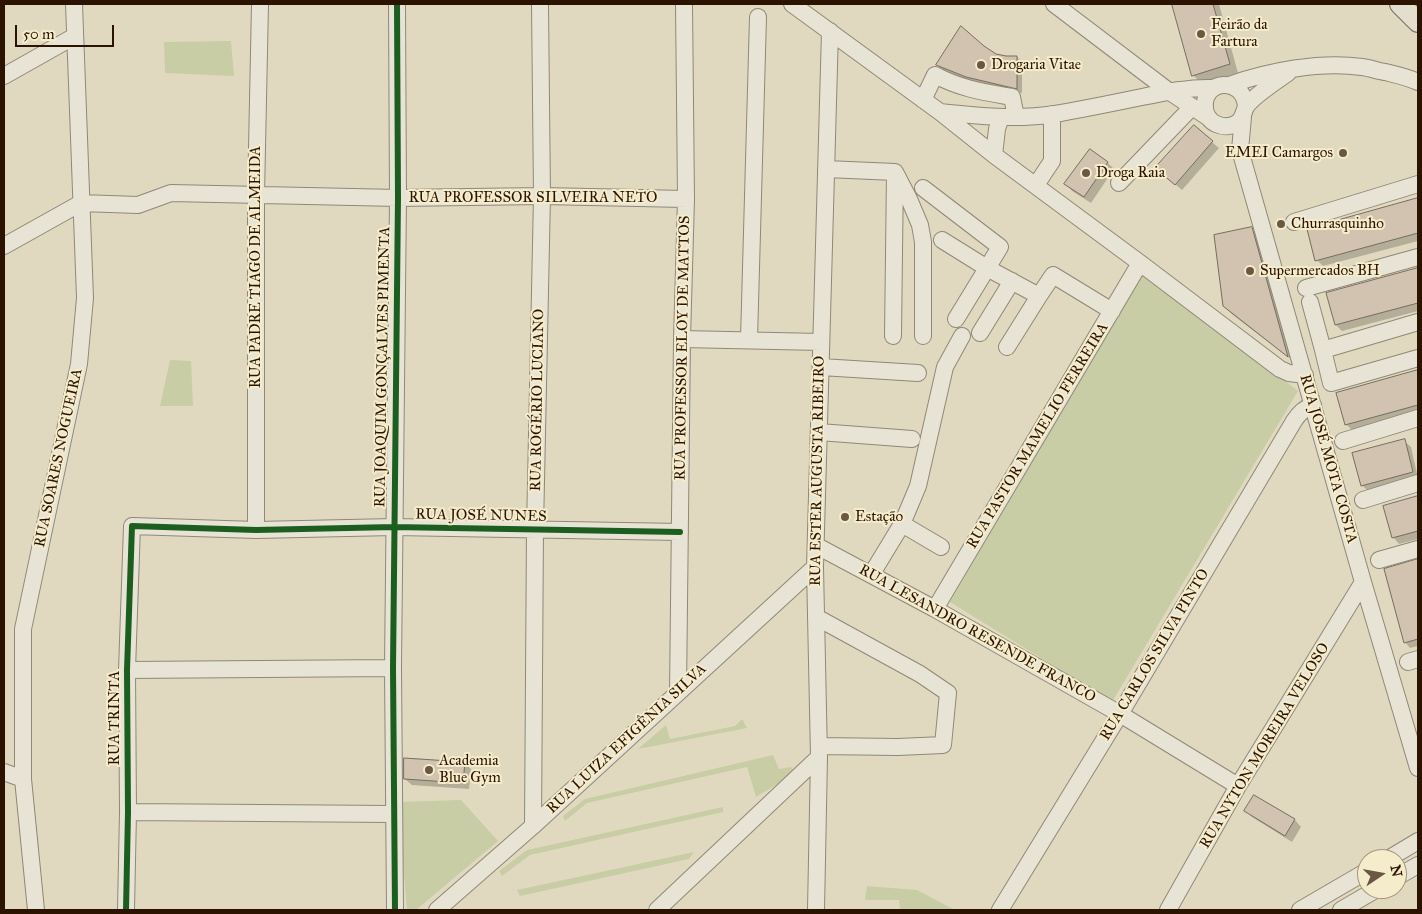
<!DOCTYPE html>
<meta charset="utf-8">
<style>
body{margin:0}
#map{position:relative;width:1422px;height:914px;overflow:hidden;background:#e1d9bf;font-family:"IM FELL Great Primer",serif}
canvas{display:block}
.frame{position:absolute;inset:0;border:5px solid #2b1300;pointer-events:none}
.north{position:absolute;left:1357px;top:849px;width:50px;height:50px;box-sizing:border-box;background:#f5eccc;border:1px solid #a4957a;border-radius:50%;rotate:78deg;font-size:14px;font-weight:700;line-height:20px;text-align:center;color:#2b1300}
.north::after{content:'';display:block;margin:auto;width:18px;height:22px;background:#6b5843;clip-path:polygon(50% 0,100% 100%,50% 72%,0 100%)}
.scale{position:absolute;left:15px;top:25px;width:99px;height:22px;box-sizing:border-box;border:2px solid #2b1300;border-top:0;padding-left:6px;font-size:15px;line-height:18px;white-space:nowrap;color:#2b1300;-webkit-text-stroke:4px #f5eccc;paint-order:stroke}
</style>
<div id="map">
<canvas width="1422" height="914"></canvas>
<div class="frame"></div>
<div class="north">N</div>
<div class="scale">50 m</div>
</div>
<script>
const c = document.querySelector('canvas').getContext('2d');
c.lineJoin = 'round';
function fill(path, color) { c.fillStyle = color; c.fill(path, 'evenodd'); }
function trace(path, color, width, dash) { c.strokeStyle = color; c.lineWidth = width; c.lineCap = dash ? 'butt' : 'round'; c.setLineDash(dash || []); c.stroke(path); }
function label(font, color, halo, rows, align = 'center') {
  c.font = font + ' "IM FELL Great Primer",serif'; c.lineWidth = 4; c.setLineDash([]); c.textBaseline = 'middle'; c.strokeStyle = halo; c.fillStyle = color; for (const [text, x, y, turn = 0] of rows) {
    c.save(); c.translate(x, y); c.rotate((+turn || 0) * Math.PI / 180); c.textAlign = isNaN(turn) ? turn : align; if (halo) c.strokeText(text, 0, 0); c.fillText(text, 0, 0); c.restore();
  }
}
fill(new Path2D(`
 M 231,41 L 234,76 L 165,73 L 164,42 Z
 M 1144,271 L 1298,391 L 1112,702 L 950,602 Z
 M 170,360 L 191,361 L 193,406 L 160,406 Z
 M 742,719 L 747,728 L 638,749 L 666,725 L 670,739 L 735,726 Z
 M 773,755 L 779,769 L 791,767 L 796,773 L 756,797 L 747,767 L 587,803 L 565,821 L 563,816 L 585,799 Z
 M 461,800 L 498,841 L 416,910 L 407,910 L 398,802 Z
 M 723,807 L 723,812 L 530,855 L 502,876 L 499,871 L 527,850 Z
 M 694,852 L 689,859 L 520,896 L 517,890 Z
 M 867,886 L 917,890 L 955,910 L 900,910 L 899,900 L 865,900 Z`), '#c8cda5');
fill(new Path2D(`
 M 1174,4 L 1219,4 L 1238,73 L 1202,84 L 1193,75 Z
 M 996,55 L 1017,57 L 1022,63 L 1022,93 L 973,82 L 943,70 L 938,65 Z
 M 1194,127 L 1219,148 L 1182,190 L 1163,174 Z
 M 1107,162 L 1114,169 L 1091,203 L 1072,191 L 1066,184 Z
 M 1418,200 L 1418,241 L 1323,266 L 1317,260 L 1308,229 Z
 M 1251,229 L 1260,237 L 1296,363 L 1233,315 L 1224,306 Z
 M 1418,270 L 1418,311 L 1342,331 L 1336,325 L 1328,294 Z
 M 1418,372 L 1418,413 L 1352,430 L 1346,424 L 1338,393 Z
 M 1404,441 L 1411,447 L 1418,478 L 1368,491 L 1362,485 Z
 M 1418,497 L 1418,539 L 1399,544 L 1393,537 L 1385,506 Z
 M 1418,561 L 1418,646 L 1410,648 L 1405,642 L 1386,570 Z
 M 464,763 L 471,769 L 469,789 L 412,785 L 405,779 Z
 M 1254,796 L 1295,820 L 1301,827 L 1292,842 L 1252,817 L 1246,811 Z`), '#0003');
const building = new Path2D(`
 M 1172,4 L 1213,4 L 1230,64 L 1192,76 Z
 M 961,26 L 984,46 L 996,54 L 1006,56 L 1017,56 L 1017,89 L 966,77 L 936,65 Z
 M 1194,125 L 1213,141 L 1175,185 L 1155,168 Z
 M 1090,149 L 1108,162 L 1084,197 L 1064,184 Z
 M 1418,198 L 1418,233 L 1315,261 L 1307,229 Z
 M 1252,227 L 1288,357 L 1223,306 L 1214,235 Z
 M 1418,268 L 1418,303 L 1335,325 L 1326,293 Z
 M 1418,370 L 1418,405 L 1345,425 L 1336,393 Z
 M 1405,439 L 1413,472 L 1361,486 L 1352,453 Z
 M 1418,496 L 1418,531 L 1392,538 L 1383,506 Z
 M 1418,559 L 1418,639 L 1404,643 L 1384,569 Z
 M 404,758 L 465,762 L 463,783 L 404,779 Z
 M 1254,795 L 1295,819 L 1285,836 L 1244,811 Z`);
fill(building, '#d2c2b0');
trace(building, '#756d5e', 1);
const minor = new Path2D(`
 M 792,4 L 940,112 L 994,155 L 1140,263 L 1280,369 L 1289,373 L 1305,375
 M 1054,4 L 1170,92 L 1209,118
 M 4,76 L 75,36
 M 1229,85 C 1269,71 1320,61 1362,67 C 1370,68 1378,71 1385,72 C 1397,75 1407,77 1418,82
 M 923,100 L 935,75 C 961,89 984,92 1012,97 L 1016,117
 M 1246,107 C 1244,76 1202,79 1205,108 C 1206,123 1224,131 1237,123 C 1243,119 1243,113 1246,107 C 1252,97 1278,80 1288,73
 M 940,112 C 978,116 1017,120 1055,114 C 1084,109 1113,103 1142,97 C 1166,92 1190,87 1214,88
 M 1243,117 L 1240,150 L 1363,582 L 1418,768
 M 994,155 L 997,129 L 1001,117
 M 826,169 L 895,172 L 893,336
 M 896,174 L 909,199 L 920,225 L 923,242 L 923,336
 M 1119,183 L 1192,107
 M 1036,185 L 1052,161 L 1052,114
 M 923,188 L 1000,247 L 956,319
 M 1294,222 L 1418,184
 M 942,240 L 987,268 L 1039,296 L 1053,275 L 1112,311
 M 4,246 L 81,203 L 138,205 L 171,193 L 398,198 L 542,196 L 686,199
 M 1306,288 L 1418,257
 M 1310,302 L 1323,350 L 1418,322
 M 980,333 L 1012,281
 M 682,339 L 821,342
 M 749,340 L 758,17
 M 1007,347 L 1039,296
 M 1323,350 L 1331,383 L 1418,358
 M 821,367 L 918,373
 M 819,432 L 912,439
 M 1343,441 L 1418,418
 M 1363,500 L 1418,483
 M 902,524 L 941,547
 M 256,530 L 256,196 L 260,4
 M 817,546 L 935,609 L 1120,714 L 1238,786
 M 1379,560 L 1418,549
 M 871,575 L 902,524 L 918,486 L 945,367 L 962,336
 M 935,609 L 1140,263
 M 816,617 L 920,674 L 948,693 L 943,745 L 898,747 L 819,746
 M 1408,662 L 1418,659
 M 127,670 L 393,668
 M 678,692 L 682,339 L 686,199 L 684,4
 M 4,772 L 23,779
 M 128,812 L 393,814
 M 533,826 L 535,529 L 542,196 L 540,4
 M 1388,859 L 1418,841
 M 1397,877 L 1418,865
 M 36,910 L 23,779 L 23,629 L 79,364 L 85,298 L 74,4
 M 126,910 L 128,812 L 127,670 L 132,526 L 256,530 L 394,527 L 680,532
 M 395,910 L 393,668 L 398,198 L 397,4
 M 437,910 L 533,826 L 815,567
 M 657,910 L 819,757
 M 816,910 L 819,757 L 815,567 L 830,31
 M 1000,910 L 1120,714 L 1294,421 C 1299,413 1304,408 1313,405
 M 1168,910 L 1238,786 L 1363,582
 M 1300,910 L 1367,871
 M 1341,910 L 1377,889`);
const major = new Path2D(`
 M 1400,4 L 1418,22`);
trace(minor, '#8f8877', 18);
trace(major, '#756d5e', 22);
trace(minor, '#e7e3d5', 16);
trace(major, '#e3dece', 20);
trace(new Path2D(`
 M 126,910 L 128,812 L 127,670 L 132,526 L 256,530 L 394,527 L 680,532
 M 395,910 L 393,668 L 398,198 L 397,4`), '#1b5e20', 6);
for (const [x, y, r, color] of [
 [1201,34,5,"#6b5843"],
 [981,65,5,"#6b5843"],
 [1343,153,5,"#6b5843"],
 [1086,173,5,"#6b5843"],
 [1281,224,5,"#6b5843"],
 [1250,271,5,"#6b5843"],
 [845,517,5,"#6b5843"],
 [429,770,5,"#6b5843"]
]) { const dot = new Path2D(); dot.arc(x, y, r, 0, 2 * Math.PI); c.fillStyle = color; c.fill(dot); trace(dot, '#f5eccc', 2); }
label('15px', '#2b1300', '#f5eccc', [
 ["Feirão da",1211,25],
 ["Fartura",1211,42],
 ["Drogaria Vitae",991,65],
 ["EMEI Camargos",1333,153,"right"],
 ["Droga Raia",1096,173],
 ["Churrasquinho",1291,224],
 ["Supermercados BH",1260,271],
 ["Estação",855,517],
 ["Academia",439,761],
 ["Blue Gym",439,778]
], 'left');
label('15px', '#2b1300', '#f5eccc', [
 ["RUA PROFESSOR SILVEIRA NETO",533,198],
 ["RUA PADRE TIAGO DE ALMEIDA",256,267,-90],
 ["RUA PROFESSOR ELOY DE MATTOS",683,348,-89],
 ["RUA JOAQUIM GONÇALVES PIMENTA",383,367,-89],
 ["RUA ROGÉRIO LUCIANO",538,400,-89],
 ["RUA PASTOR MAMELIO FERREIRA",1038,436,-59],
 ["RUA SOARES NOGUEIRA",59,458,-78],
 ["RUA JOSÉ MOTA COSTA",1328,459,74],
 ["RUA ESTER AUGUSTA RIBEIRO",818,471,-89],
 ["RUA JOSÉ NUNES",481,516,1],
 ["RUA LESANDRO RESENDE FRANCO",977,634,29],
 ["RUA CARLOS SILVA PINTO",1155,655,-59],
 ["RUA TRINTA",115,718,-90],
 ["RUA LUIZA EFIGÊNIA SILVA",627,739,-43],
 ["RUA NYTON MOREIRA VELOSO",1265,746,-59]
]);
</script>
